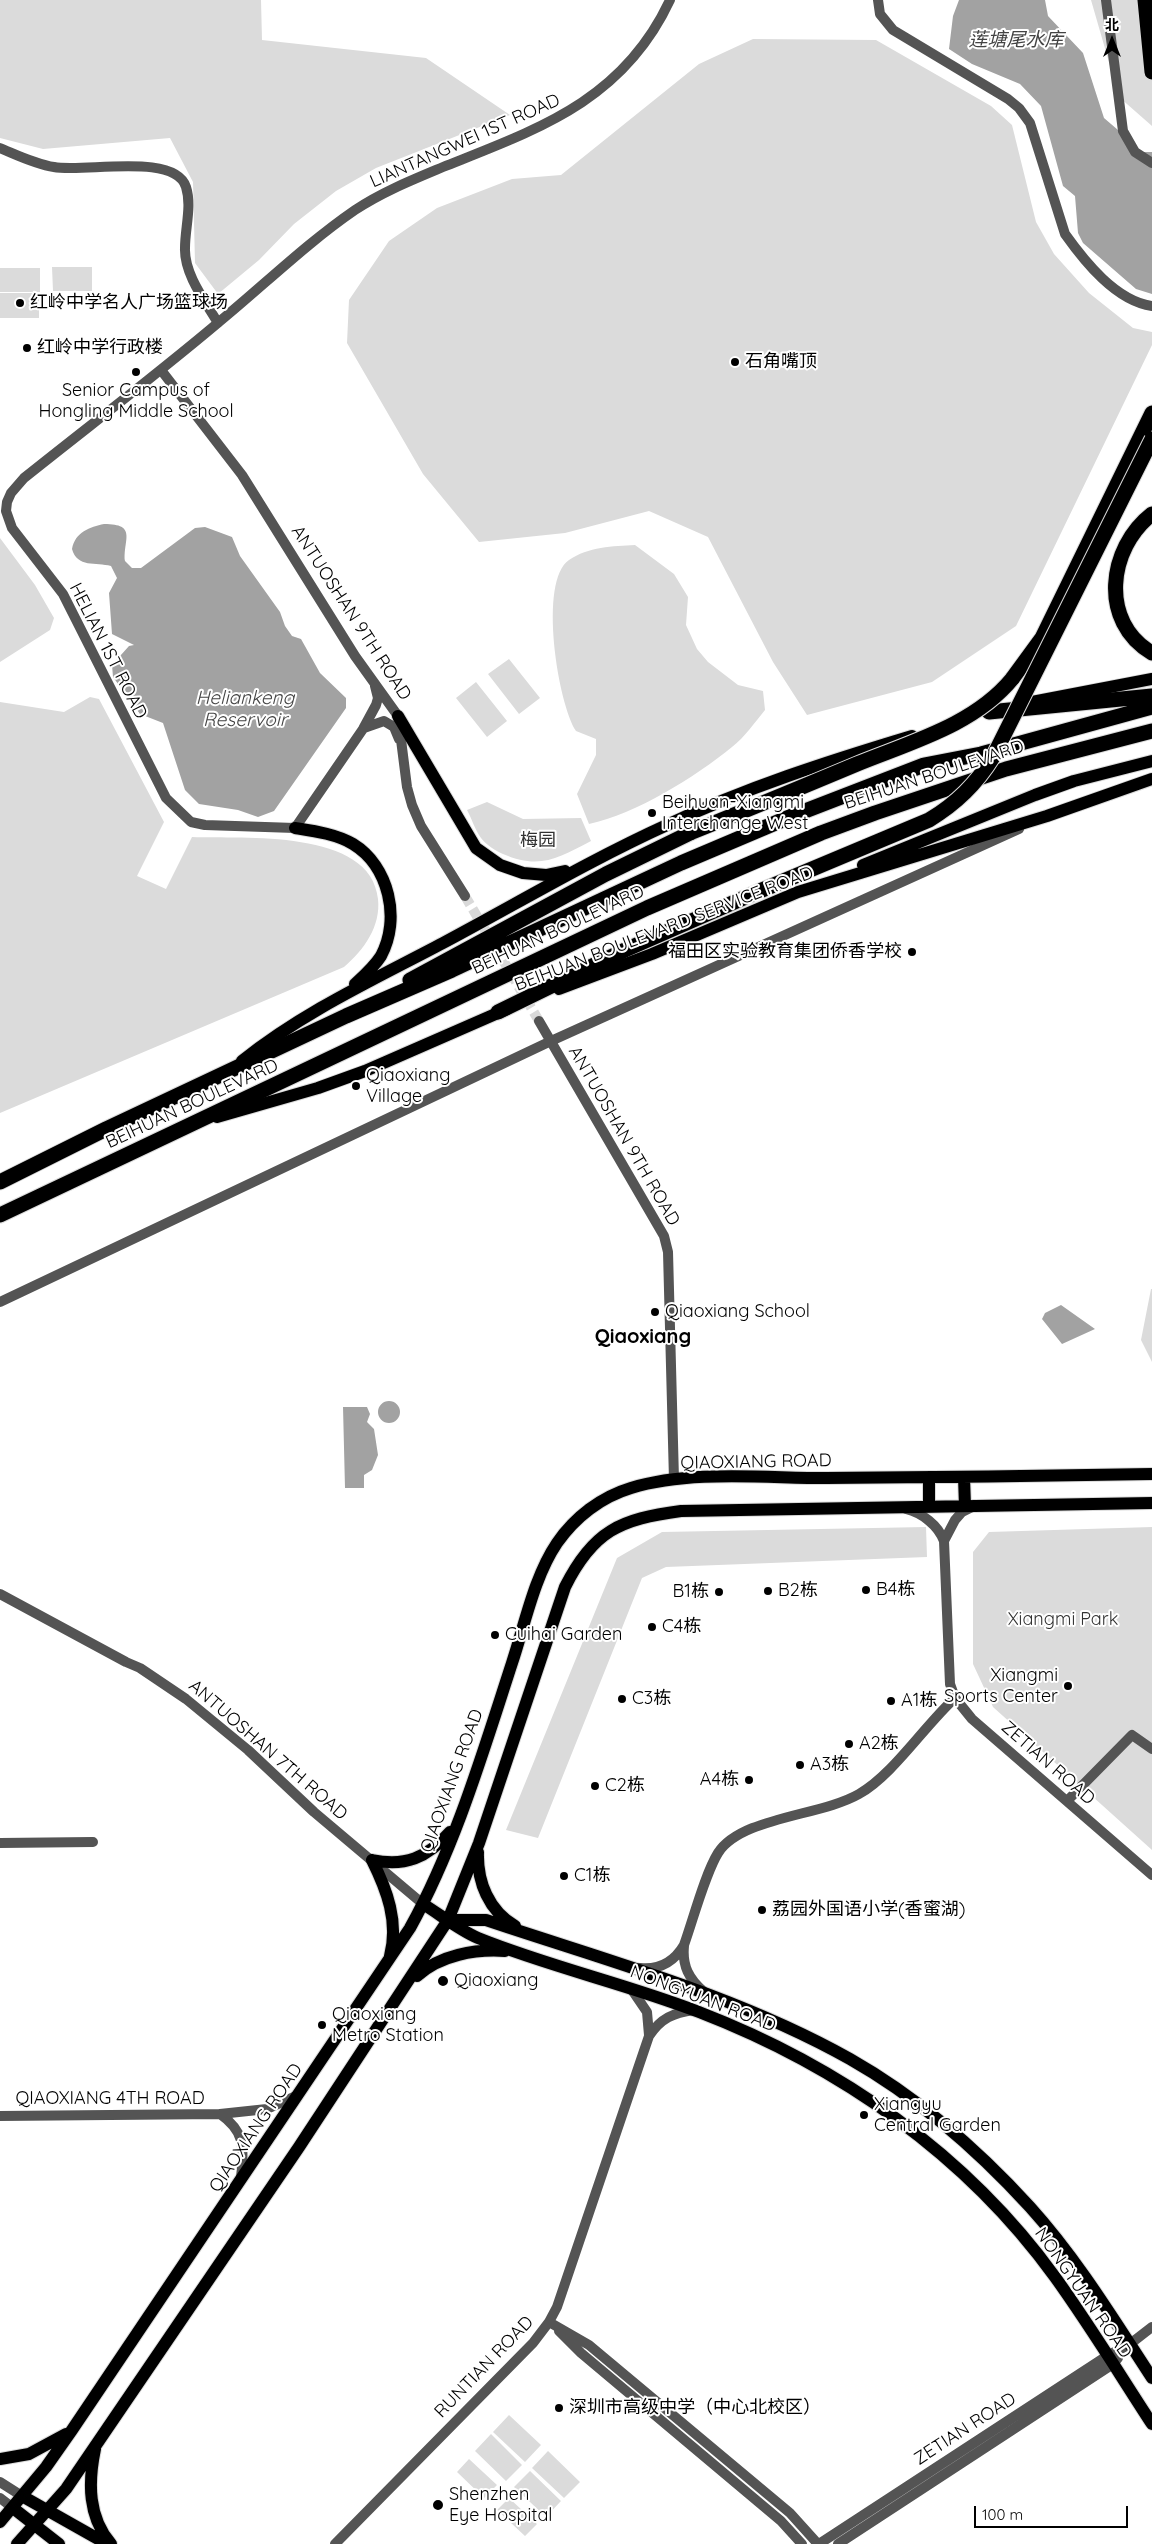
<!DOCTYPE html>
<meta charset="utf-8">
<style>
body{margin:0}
#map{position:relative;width:1152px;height:2544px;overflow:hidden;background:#fff;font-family:Quicksand,"Noto Sans SC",sans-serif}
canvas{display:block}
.north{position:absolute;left:1087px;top:15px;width:50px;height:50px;-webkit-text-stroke:4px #fff;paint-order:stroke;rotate:0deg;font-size:14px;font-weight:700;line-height:20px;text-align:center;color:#000}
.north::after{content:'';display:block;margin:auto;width:18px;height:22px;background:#000;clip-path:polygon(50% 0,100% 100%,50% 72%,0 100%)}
.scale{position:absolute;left:974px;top:2506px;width:154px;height:22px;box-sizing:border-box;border:2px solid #000;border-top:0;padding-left:6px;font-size:15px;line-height:18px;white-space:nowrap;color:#000;-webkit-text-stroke:4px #fff;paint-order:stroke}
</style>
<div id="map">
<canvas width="1152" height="2544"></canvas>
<div class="north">北</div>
<div class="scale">100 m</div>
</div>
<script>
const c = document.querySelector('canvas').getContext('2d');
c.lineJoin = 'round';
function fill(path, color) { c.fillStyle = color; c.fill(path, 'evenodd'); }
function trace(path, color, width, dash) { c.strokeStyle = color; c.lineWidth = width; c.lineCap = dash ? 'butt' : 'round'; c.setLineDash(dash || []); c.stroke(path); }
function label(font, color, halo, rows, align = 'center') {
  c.font = font + ' Quicksand,"Noto Sans SC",sans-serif'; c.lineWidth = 4; c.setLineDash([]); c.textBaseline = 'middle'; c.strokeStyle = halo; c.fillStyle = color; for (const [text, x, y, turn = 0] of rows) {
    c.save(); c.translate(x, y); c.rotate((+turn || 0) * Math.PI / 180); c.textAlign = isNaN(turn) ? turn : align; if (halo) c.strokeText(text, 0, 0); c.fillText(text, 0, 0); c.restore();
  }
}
fill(new Path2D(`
 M 0,0 L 261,0 L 262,40 L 426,58 L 510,115 L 376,168 L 336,191 L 294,224 L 259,260 L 218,294 L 195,263 L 193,182 L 170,138 L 43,149 L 0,138 Z
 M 1091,0 L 1152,0 L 1152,126 L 1119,97 Z
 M 753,39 L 876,40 L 991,106 L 1012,125 L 1036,222 L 1054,254 L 1089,293 L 1133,328 L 1152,332 L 1152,345 L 1016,626 L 932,682 L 807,715 L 773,662 L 708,537 L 649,511 L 565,533 L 479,542 L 423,474 L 347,343 L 349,300 L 389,241 L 437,208 L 512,179 L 561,175 L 699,64 Z
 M 52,267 L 92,267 L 92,291 L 53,291 Z
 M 0,268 L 40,268 L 40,292 L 0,292 Z
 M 0,293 L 39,293 L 39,318 L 0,318 Z
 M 0,538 L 35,585 L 54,618 L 50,630 L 0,662 Z
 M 635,545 L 674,574 L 688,597 L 686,625 L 697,649 L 708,662 L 738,685 L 763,691 L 765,710 C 755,722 745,737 732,747 C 695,777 636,814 589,824 L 577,794 L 596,755 L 596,739 L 576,731 C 558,703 538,581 569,560 C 588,547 613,546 635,545 Z
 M 509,659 L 540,698 L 519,714 L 488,674 Z
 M 476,682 L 507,721 L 487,737 L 456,698 Z
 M 90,697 L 99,699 L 164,822 L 137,876 L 166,889 L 192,837 C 242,839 371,828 378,899 C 381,926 364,950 344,967 L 0,1113 L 0,702 L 64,712 Z
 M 487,802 L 523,819 L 581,818 L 591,841 C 558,858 540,870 503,854 C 496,851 486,845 481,838 C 475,830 472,819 467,810 Z
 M 1151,1289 L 1152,1289 L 1152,1362 L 1141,1340 Z
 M 926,1527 L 927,1557 L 666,1567 L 642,1578 L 538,1838 L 506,1830 L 617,1558 L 662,1532 Z
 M 1152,1527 L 1152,1850 L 993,1707 L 973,1664 L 973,1552 L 989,1532 Z
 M 509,2415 L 541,2445 L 525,2462 L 493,2432 Z
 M 491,2434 L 522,2465 L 506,2481 L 475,2451 Z
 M 548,2451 L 580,2482 L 564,2498 L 532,2468 Z
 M 469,2459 L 497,2485 L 484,2498 L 457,2472 Z
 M 530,2471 L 561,2501 L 546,2517 L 514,2487 Z
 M 509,2498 L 537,2524 L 525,2536 L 497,2510 Z`), '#dbdbdb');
fill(new Path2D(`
 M 959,0 L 1045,0 L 1048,16 L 1083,53 L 1104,118 L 1125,136 L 1135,152 L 1152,152 L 1152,294 L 1136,289 L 1083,243 L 1078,233 L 1075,196 L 1063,186 L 1041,106 L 1020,84 L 972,64 L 949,49 L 953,16 Z
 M 104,524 C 138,524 123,540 125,561 L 132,568 L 141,568 L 195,528 L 205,527 L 232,537 L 240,556 L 280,612 L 285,626 L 292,636 L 301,639 L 320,673 L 346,698 L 346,708 L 274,811 L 258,817 L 238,810 L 199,804 L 185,790 L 163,723 L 140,714 L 113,677 L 112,665 L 129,646 L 134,645 L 112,634 L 109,593 L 117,578 L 111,566 C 96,562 77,568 72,549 C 75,532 90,527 104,524 Z
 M 1061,1305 L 1095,1329 L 1062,1344 L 1042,1319 L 1045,1313 Z
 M378 1412a11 11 0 1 1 22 0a11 11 0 1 1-22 0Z
 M 343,1407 L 367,1407 L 370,1414 L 367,1422 L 374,1429 L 378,1455 L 372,1470 L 364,1475 L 364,1488 L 345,1488 Z`), '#a2a2a2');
trace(new Path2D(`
 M 465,896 L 539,1021`), '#d9d9d9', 10, [10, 5]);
const major = new Path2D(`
 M 1032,702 L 1152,679
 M 398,716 L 476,848 L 500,865 L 523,873 L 546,875 L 565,871
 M 295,828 C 314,831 336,834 353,844 C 389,866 401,919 381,956 C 374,967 365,975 355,984
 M 863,865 L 1035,795 L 1074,781 L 1152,761
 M 559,989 L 652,954 L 798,892 L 1047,816 L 1152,779
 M 242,1061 C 303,1012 375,979 443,943 C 518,903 590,860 667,825 C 745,788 829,761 912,736
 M 217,1117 L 318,1088 L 365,1071 L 507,1009
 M 964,1477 L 965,1506
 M 929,1506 L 929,1477
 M 478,1852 C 477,1882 489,1911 515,1926
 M 372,1860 C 387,1890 399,1922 390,1956
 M 372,1860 C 405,1867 427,1858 450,1832
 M 423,1904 C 441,1915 459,1930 478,1938 C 550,1967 627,1984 699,2012 C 839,2066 966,2154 1055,2277 C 1089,2324 1120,2375 1152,2424
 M 448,1920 L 486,1920 C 608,1961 736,1995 850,2059 C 917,2097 978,2150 1030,2207 C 1077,2259 1114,2320 1152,2378
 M 417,1976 C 440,1955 475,1949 505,1951
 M 95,2449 C 88,2483 88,2517 111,2544
 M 0,2459 L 29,2454 L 66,2434
 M 22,2496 L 107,2544
 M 13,2508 L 59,2544
 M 0,2522 L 46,2467 L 72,2430 L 410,1928 C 455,1847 483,1752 512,1663 C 525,1624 534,1577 557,1543 C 575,1517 601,1497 631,1488 C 690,1470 764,1478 826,1478 C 935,1477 1043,1476 1152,1474
 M 17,2544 L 66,2489 L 299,2147 L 448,1920 L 479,1843 L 565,1587 C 593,1531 620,1519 681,1511 L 1152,1503`);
const highway = new Path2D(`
 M 1145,0 L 1152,72
 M 1152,514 C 1108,548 1099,622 1152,653
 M 1012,679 L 1042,638 L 1152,413
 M 989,712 L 1152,696
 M 410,980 L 606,874 L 692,832
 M 498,1012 L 625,950 L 762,890
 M 0,1182 L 106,1129 L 346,1016 L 452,970 L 681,863 L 792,816 L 924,765 L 981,754 L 1152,707
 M 0,1215 L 647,908 L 821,833 L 875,813 L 1006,769 L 1152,731`);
trace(major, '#dbdbdb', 14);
trace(highway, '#dbdbdb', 17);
trace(new Path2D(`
 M 878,0 L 880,14 L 893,30 L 1008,99 L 1019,108 L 1030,123 L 1065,234 C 1085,262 1116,301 1152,306
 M 1106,0 L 1123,131 L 1135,152 L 1152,163
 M 0,148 C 17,155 35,164 54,167 C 83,173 175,152 186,187 C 192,206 185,228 185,248 C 184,274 205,301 218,323
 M 161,370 L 242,475 L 355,656 L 398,716 L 407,787 L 412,805 L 421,826 L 465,896
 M 375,686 L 378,698 L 376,705 L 363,729 L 295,828 L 205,825 L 191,822 L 166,798 L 63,594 L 12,528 L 6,511 L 7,502 L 11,493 L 24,478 C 89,426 155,376 219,322 C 264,285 307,243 355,210 C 382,192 412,180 443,167 C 538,129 623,101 670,0
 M 364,728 L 384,721 L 394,727 L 399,739
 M 539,1021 L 664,1236 L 668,1252 L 674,1480
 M 0,1302 L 551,1041 L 1019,829
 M 972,1507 L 962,1512 L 955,1520 L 944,1541 L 950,1684 L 955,1698 L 972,1719 L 1152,1875
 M 906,1509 C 922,1513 938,1525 944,1541
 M 0,1594 L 126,1662 L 140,1668 L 186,1699 L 248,1750 L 314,1812 L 423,1904
 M 1067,1801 L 1132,1735 L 1152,1749
 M 0,1843 L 93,1842
 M 684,1946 C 682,1966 689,1979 704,1992
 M 640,1968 C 660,1970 674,1962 684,1945 C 693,1920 705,1874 718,1853 C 741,1817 821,1816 859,1794 C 893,1775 925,1725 955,1698
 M 632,1990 L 647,2012 L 649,2035
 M 220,2114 C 247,2133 243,2149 241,2179
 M 0,2116 L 220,2114 L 267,2109 L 298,2095
 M 549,2322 L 589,2345 L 790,2513 L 818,2544
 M 559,2331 L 581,2353 L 781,2521 L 802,2544
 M 0,2482 L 22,2496
 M 0,2498 L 13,2508
 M 335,2544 L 533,2343 L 549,2322 L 557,2307 L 649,2036 C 661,2018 673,2013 694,2010
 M 819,2544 L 1107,2356 L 1130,2344 L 1152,2327
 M 838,2544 L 1113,2364 L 1118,2358`), '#545454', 10);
trace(major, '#000', 12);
trace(highway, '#000', 15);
const highwayBridge = new Path2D(`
 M 692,832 C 747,810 802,787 857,764 C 911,742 974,725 1012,679
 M 762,890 L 929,820 C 957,803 976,784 993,757 L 1152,439`);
trace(highwayBridge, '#dbdbdb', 17, []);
trace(highwayBridge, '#000', 15);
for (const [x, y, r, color] of [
 [20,303,5,"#000"],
 [27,348,5,"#000"],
 [735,362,5,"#000"],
 [136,372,5,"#000"],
 [652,813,5,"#000"],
 [912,952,5,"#000"],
 [356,1086,5,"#000"],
 [655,1312,5,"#000"],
 [866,1590,5,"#000"],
 [768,1591,5,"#000"],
 [719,1592,5,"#000"],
 [652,1627,5,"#000"],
 [495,1635,5,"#000"],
 [1068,1686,5,"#000"],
 [622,1699,5,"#000"],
 [891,1701,5,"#000"],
 [849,1744,5,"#000"],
 [800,1765,5,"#000"],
 [749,1780,5,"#000"],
 [595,1786,5,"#000"],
 [564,1876,5,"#000"],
 [762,1910,5,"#000"],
 [443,1981,6,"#000"],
 [322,2025,5,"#000"],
 [864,2115,5,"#000"],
 [559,2408,5,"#000"],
 [438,2505,6,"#000"]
]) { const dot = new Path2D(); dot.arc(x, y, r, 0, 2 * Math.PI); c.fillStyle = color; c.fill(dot); trace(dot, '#fff', 2); }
label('18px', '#000', '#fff', [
 ["LIANTANGWEI 1ST ROAD",465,141,-24],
 ["ANTUOSHAN 9TH ROAD",351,613,57],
 ["HELIAN 1ST ROAD",108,651,63],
 ["BEIHUAN BOULEVARD",934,775,-18],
 ["BEIHUAN BOULEVARD SERVICE ROAD",664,929,-21],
 ["BEIHUAN BOULEVARD",558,930,-25],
 ["BEIHUAN BOULEVARD",192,1104,-25],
 ["ANTUOSHAN 9TH ROAD",624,1136,60],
 ["QIAOXIANG ROAD",756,1462,-1],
 ["ANTUOSHAN 7TH ROAD",268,1750,41],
 ["ZETIAN ROAD",1048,1763,41],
 ["QIAOXIANG ROAD",452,1781,-70],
 ["NONGYUAN ROAD",703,1999,21],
 ["QIAOXIANG 4TH ROAD",110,2099],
 ["QIAOXIANG ROAD",256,2128,-56],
 ["NONGYUAN ROAD",1083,2293,55],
 ["RUNTIAN ROAD",484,2367,-46],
 ["ZETIAN ROAD",965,2429,-33]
]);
label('18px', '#000', '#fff', [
 ["红岭中学名人广场篮球场",30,303],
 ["红岭中学行政楼",37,348],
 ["石角嘴顶",745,362],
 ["Senior Campus of",136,391,"center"],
 ["Hongling Middle School",136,412,"center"],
 ["Beihuan-Xiangmi",662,803],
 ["Interchange West",662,824],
 ["福田区实验教育集团侨香学校",902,952,"right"],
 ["Qiaoxiang",366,1076],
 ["Village",366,1097],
 ["Qiaoxiang School",665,1312],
 ["B4栋",876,1590],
 ["B2栋",778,1591],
 ["B1栋",709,1592,"right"],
 ["C4栋",662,1627],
 ["Cuihai Garden",505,1635],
 ["Xiangmi",1058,1676,"right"],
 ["Sports Center",1058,1697,"right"],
 ["C3栋",632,1699],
 ["A1栋",901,1701],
 ["A2栋",859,1744],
 ["A3栋",810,1765],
 ["A4栋",739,1780,"right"],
 ["C2栋",605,1786],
 ["C1栋",574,1876],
 ["荔园外国语小学(香蜜湖)",772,1910],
 ["Qiaoxiang",454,1981],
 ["Qiaoxiang",332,2015],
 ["Metro Station",332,2036],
 ["Xiangyu",874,2105],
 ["Central Garden",874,2126],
 ["深圳市高级中学（中心北校区）",569,2408],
 ["Shenzhen",449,2495],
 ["Eye Hospital",449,2516]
], 'left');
label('18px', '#323232', '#fff', [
 ["梅园",538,841],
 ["Xiangmi Park",1063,1620]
]);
label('italic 19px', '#434343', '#fff', [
 ["莲塘尾水库",1016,40],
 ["Heliankeng",245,698],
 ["Reservoir",245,720]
]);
label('bold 20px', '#000', '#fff', [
 ["Qiaoxiang",643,1337]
]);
</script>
